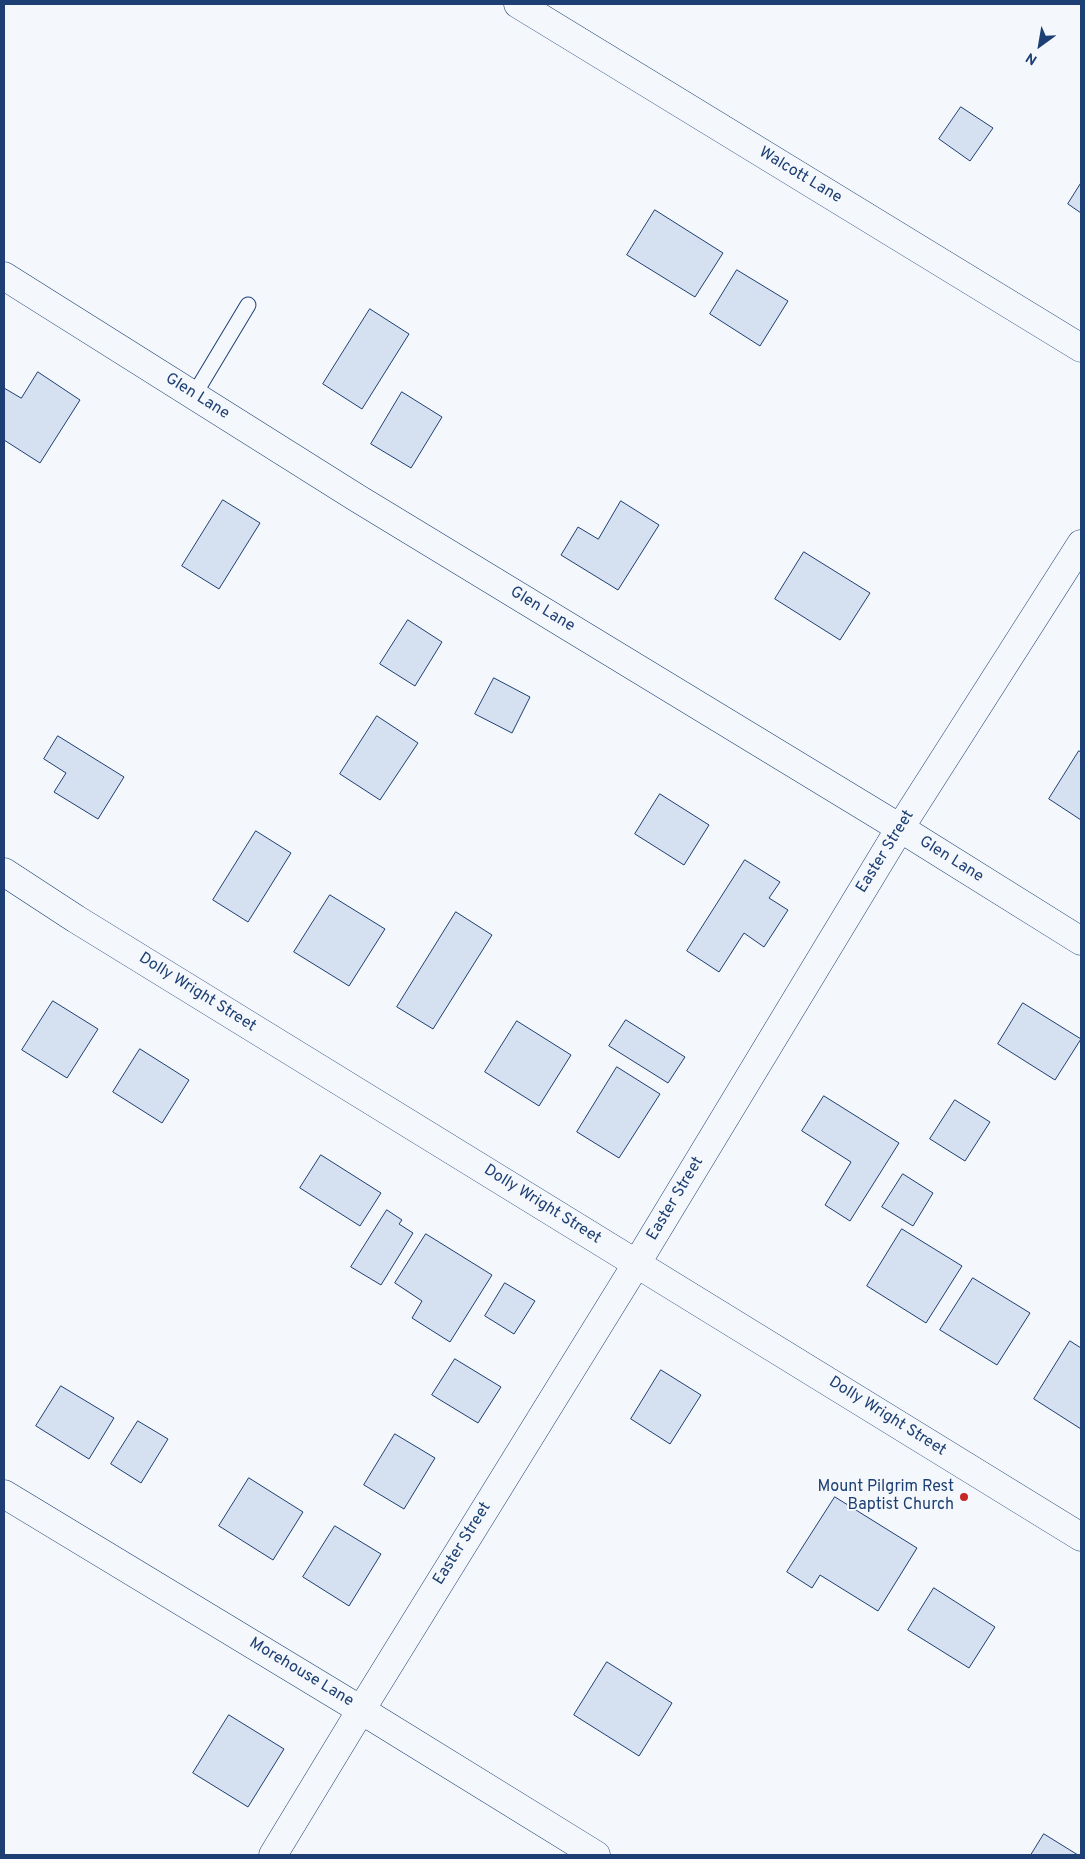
<!DOCTYPE html>
<style>
body{margin:0}
#map{position:relative;width:1085px;height:1859px;overflow:hidden;background:#f4f7fb;font-family:Overpass,sans-serif}
canvas{display:block}
.frame{position:absolute;inset:0;border:5px solid #1d3f73;pointer-events:none}
.north{position:absolute;left:1015px;top:20px;width:50px;height:50px;-webkit-text-stroke:4px #f4f7fb;paint-order:stroke;rotate:212deg;font-size:14px;font-weight:700;line-height:20px;text-align:center;color:#1d3f73}
.north::after{content:'';display:block;margin:auto;width:18px;height:22px;background:#1d3f73;clip-path:polygon(50% 0,100% 100%,50% 72%,0 100%)}
</style>
<div id="map">
<canvas width="1085" height="1859"></canvas>
<div class="frame"></div>
<div class="north">N</div>
</div>
<script>
const c = document.querySelector('canvas').getContext('2d');
c.lineJoin = 'round';
function fill(path, color) { c.fillStyle = color; c.fill(path, 'evenodd'); }
function trace(path, color, width, dash) { c.strokeStyle = color; c.lineWidth = width; c.lineCap = dash ? 'butt' : 'round'; c.setLineDash(dash || []); c.stroke(path); }
function label(font, color, halo, rows, align = 'center') {
  c.font = font + ' Overpass,sans-serif'; c.lineWidth = 4; c.setLineDash([]); c.textBaseline = 'middle'; c.strokeStyle = halo; c.fillStyle = color; for (const [text, x, y, turn = 0] of rows) {
    c.save(); c.translate(x, y); c.rotate((+turn || 0) * Math.PI / 180); c.textAlign = isNaN(turn) ? turn : align; if (halo) c.strokeText(text, 0, 0); c.fillText(text, 0, 0); c.restore();
  }
}
const building = new Path2D(`
 M 961,107 L 993,128 L 970,161 L 939,139 Z
 M 1081,183 L 1081,213 L 1068,204 Z
 M 655,210 L 723,253 L 695,297 L 627,255 Z
 M 737,270 L 788,301 L 760,346 L 710,314 Z
 M 370,309 L 409,334 L 362,409 L 323,384 Z
 M 38,372 L 80,400 L 40,463 L 4,440 L 4,388 L 21,398 Z
 M 402,392 L 442,417 L 411,468 L 371,444 Z
 M 223,500 L 260,523 L 219,589 L 182,566 Z
 M 621,501 L 659,525 L 618,590 L 561,555 L 578,527 L 598,539 Z
 M 804,552 L 870,593 L 840,640 L 775,599 Z
 M 408,620 L 442,642 L 415,686 L 380,664 Z
 M 494,678 L 530,697 L 512,733 L 475,714 Z
 M 377,716 L 418,743 L 380,800 L 340,774 Z
 M 58,736 L 124,777 L 98,819 L 54,792 L 66,773 L 44,759 Z
 M 1079,751 L 1081,752 L 1081,820 L 1049,799 Z
 M 660,794 L 709,825 L 684,865 L 635,834 Z
 M 256,831 L 291,853 L 248,922 L 213,900 Z
 M 745,860 L 780,882 L 769,898 L 788,910 L 764,947 L 744,933 L 719,972 L 687,951 Z
 M 330,895 L 385,929 L 349,986 L 294,952 Z
 M 456,912 L 492,935 L 433,1029 L 397,1007 Z
 M 53,1001 L 98,1029 L 67,1078 L 22,1050 Z
 M 1023,1003 L 1081,1039 L 1055,1080 L 998,1044 Z
 M 626,1020 L 685,1057 L 668,1083 L 609,1046 Z
 M 517,1021 L 571,1055 L 539,1106 L 485,1072 Z
 M 140,1049 L 189,1080 L 162,1123 L 113,1092 Z
 M 617,1067 L 660,1094 L 619,1158 L 577,1132 Z
 M 824,1096 L 899,1143 L 850,1221 L 825,1205 L 851,1162 L 802,1131 Z
 M 955,1100 L 990,1122 L 965,1161 L 930,1139 Z
 M 321,1155 L 381,1193 L 360,1226 L 300,1188 Z
 M 903,1174 L 933,1193 L 913,1226 L 882,1207 Z
 M 387,1210 L 402,1220 L 399,1224 L 413,1233 L 381,1285 L 351,1267 Z
 M 902,1229 L 962,1266 L 926,1323 L 867,1286 Z
 M 426,1234 L 492,1275 L 450,1342 L 412,1318 L 422,1301 L 395,1283 Z
 M 973,1278 L 1030,1313 L 997,1365 L 940,1330 Z
 M 505,1283 L 535,1301 L 514,1334 L 485,1316 Z
 M 1070,1341 L 1081,1348 L 1081,1429 L 1034,1399 Z
 M 455,1359 L 501,1387 L 478,1423 L 432,1395 Z
 M 661,1370 L 701,1395 L 670,1444 L 631,1419 Z
 M 61,1386 L 114,1418 L 89,1459 L 36,1426 Z
 M 138,1421 L 168,1439 L 141,1483 L 111,1464 Z
 M 395,1434 L 435,1458 L 404,1509 L 364,1485 Z
 M 249,1478 L 303,1512 L 273,1560 L 219,1526 Z
 M 835,1497 L 917,1548 L 878,1611 L 820,1575 L 812,1588 L 787,1572 Z
 M 335,1526 L 381,1554 L 349,1606 L 303,1577 Z
 M 934,1588 L 995,1627 L 969,1668 L 908,1630 Z
 M 607,1662 L 672,1703 L 639,1756 L 574,1715 Z
 M 229,1715 L 284,1749 L 248,1807 L 193,1773 Z
 M 1044,1834 L 1078,1855 L 1031,1855 Z`);
fill(building, '#d5e0f0');
trace(building, '#1d3f73', 1);
const service = new Path2D(`
 M 194,395 L 248,305`);
const minor = new Path2D(`
 M 518,4 L 1081,348
 M 4,276 L 357,498 L 900,828 L 1081,941
 M 4,872 L 76,919 L 1081,1537
 M 4,1494 L 361,1710 L 596,1855
 M 273,1855 L 361,1710 L 637,1263 L 900,828 L 1081,544`);
trace(service, '#1d3f73', 17);
trace(minor, '#1d3f73', 29);
trace(service, '#f4f7fb', 15);
trace(minor, '#f4f7fb', 28);
for (const [x, y, r, color] of [
 [964,1497,5,"#c62828"]
]) { const dot = new Path2D(); dot.arc(x, y, r, 0, 2 * Math.PI); c.fillStyle = color; c.fill(dot); trace(dot, '#f4f7fb', 2); }
label('16px', '#1d3f73', '#f4f7fb', [
 ["Walcott Lane",800,176,31],
 ["Glen Lane",197,397,32],
 ["Glen Lane",542,610,31],
 ["Easter Street",886,852,-58],
 ["Glen Lane",951,860,32],
 ["Dolly Wright Street",197,993,32],
 ["Easter Street",676,1199,-59],
 ["Dolly Wright Street",542,1205,32],
 ["Dolly Wright Street",887,1417,32],
 ["Easter Street",463,1544,-58],
 ["Morehouse Lane",301,1673,31]
]);
label('16px', '#1d3f73', '#f4f7fb', [
 ["Mount Pilgrim Rest",954,1488],
 ["Baptist Church",954,1506]
], 'right');
</script>
